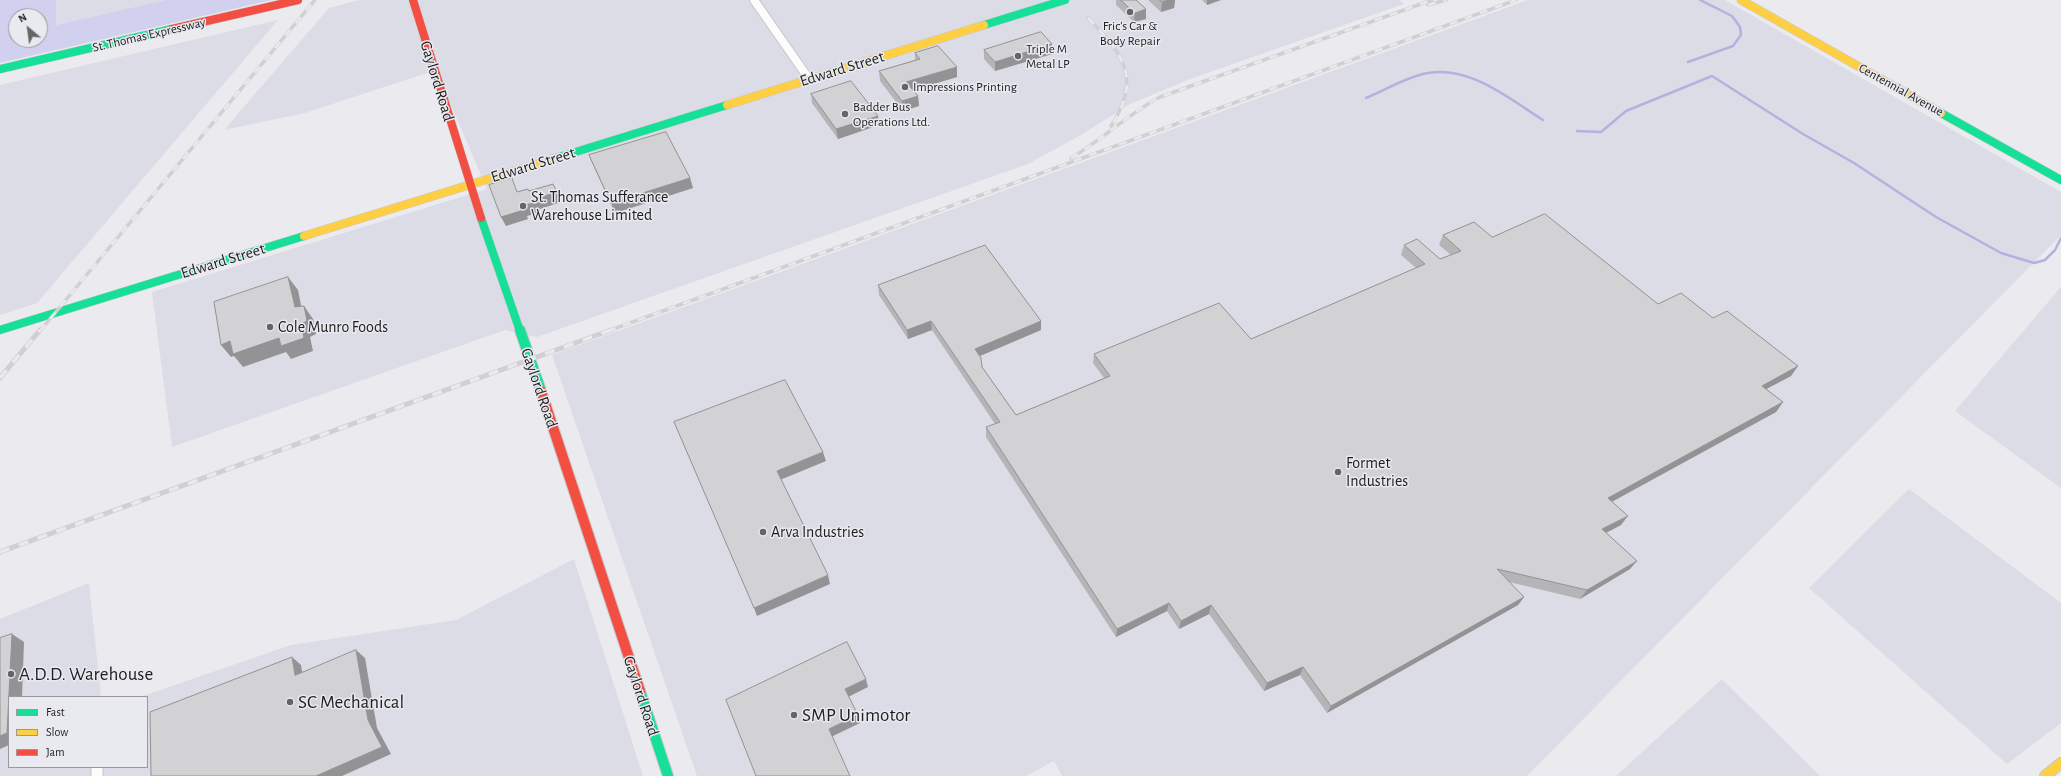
<!DOCTYPE html>
<style>
body{margin:0}
#map{position:relative;width:2061px;height:776px;overflow:hidden;background:#eaeaef;font-family:"Alegreya Sans",sans-serif}
canvas{display:block}
.legend{position:absolute;left:8px;top:696px;width:140px;height:72px;box-sizing:border-box;background:#e9e9f0;border:1px solid #98989d;margin:0;padding:5px 7px;list-style:none;font-size:12px;color:#1e1e20}
.legend li{display:flex;align-items:center;gap:8px;height:20px}
.legend b{width:20px;border:1px solid #98989d}
.north{position:absolute;left:8px;top:8px;width:40px;height:40px;box-sizing:border-box;background:#e9e9f0;border:1px solid #98989d;border-radius:50%;rotate:331deg;font-size:11px;font-weight:700;line-height:16px;text-align:center;color:#1e1e20}
.north::after{content:'';display:block;margin:auto;width:14px;height:18px;background:#656568;clip-path:polygon(50% 0,100% 100%,50% 72%,0 100%)}
</style>
<div id="map">
<canvas width="2061" height="776"></canvas>
<ul class="legend">
<li><b style="height:5px;background:#16e098"></b>Fast</li>
<li><b style="height:5px;background:#ffcf43"></b>Slow</li>
<li><b style="height:5px;background:#f24e42"></b>Jam</li>
</ul>
<div class="north">N</div>
</div>
<script>
const c = document.querySelector('canvas').getContext('2d');
c.lineJoin = 'round';
function fill(path, color) { c.fillStyle = color; c.fill(path, 'evenodd'); }
function trace(path, color, width, dash) { c.strokeStyle = color; c.lineWidth = width; c.lineCap = dash ? 'butt' : 'round'; c.setLineDash(dash || []); c.stroke(path); }
function label(font, color, halo, rows, align = 'center') {
  c.font = font + ' "Alegreya Sans",sans-serif'; c.lineWidth = 3; c.setLineDash([]); c.textBaseline = 'middle'; c.strokeStyle = halo; c.fillStyle = color; for (const [text, x, y, turn = 0] of rows) {
    c.save(); c.translate(x, y); c.rotate((+turn || 0) * Math.PI / 180); c.textAlign = isNaN(turn) ? turn : align; if (halo) c.strokeText(text, 0, 0); c.fillText(text, 0, 0); c.restore();
  }
}
fill(new Path2D(`
 M 56,0 L 165,0 L 56,25 Z
 M 359,0 L 1399,0 L 1404,4 L 1193,78 L 1130,104 L 1081,135 L 1028,164 L 537,337 L 505,330 L 172,447 L 152,292 L 487,189 L 436,70 L 305,113 L 224,130 L 329,8 Z
 M 1528,0 L 1725,0 L 2061,192 L 2061,235 L 1527,776 L 1062,776 L 1054,761 L 1026,776 L 697,776 L 552,355 Z
 M 278,20 L 37,303 L 0,315 L 0,85 Z
 M 2061,287 L 2061,488 L 1955,411 Z
 M 1909,489 L 2061,603 L 2061,723 L 2007,764 L 1809,588 Z
 M 574,559 L 643,776 L 0,776 L 0,619 L 89,583 L 101,697 L 9,697 L 9,767 L 147,767 L 147,697 L 140,697 L 291,645 L 456,620 Z
 M 1722,679 L 1820,776 L 1616,776 Z`), '#dcdce7');
fill(new Path2D(`
 M 0,0 L 56,0 L 56,25 L 165,0 L 272,0 L 0,63 ZM 16,16 L 40,16 L 40,40 L 16,40 Z`), '#d1d1ef');
trace(new Path2D(`
 M 1688,62 L 1733,46 L 1741,35 L 1740,27 L 1732,16 L 1700,0
 M 1366,98 C 1385,90 1403,79 1423,74 C 1467,63 1508,98 1543,120
 M 1577,131 L 1601,132 L 1626,111 L 1712,76 L 1803,134 L 1854,163 L 1936,217 L 2001,253 L 2034,263 L 2045,260 L 2055,250 L 2061,238`), '#b2b2e1', 2.5);
const streetFar1 = new Path2D(`
 M 754,0 L 809,79`);
const street = new Path2D(`
 M 97,767 L 97,776`);
const fastFar1 = new Path2D(`
 M 984,25 L 1065,0
 M 0,69 L 172,29
 M 1941,113 L 2061,180
 M 553,159 L 727,105
 M 481,218 L 520,331
 M 0,330 L 304,236`);
const fast = new Path2D(`
 M 520,330 L 541,391
 M 640,691 L 668,776`);
const slowFar1 = new Path2D(`
 M 1741,0 L 1941,113
 M 727,105 L 984,25
 M 304,236 L 553,159`);
const slow = new Path2D(`
 M 2045,776 L 2061,763`);
const jamFar1 = new Path2D(`
 M 413,0 L 481,218
 M 172,29 L 298,0`);
const jam = new Path2D(`
 M 541,391 L 640,691`);
trace(streetFar1, '#c7c7cb', 10);
trace(street, '#c7c7cb', 13);
trace(fastFar1, '#c7c7cb', 9);
trace(fast, '#c7c7cb', 12);
trace(slowFar1, '#c7c7cb', 9);
trace(slow, '#c7c7cb', 12);
trace(jamFar1, '#c7c7cb', 9);
trace(jam, '#c7c7cb', 12);
trace(streetFar1, '#fcfcfd', 8);
trace(street, '#fcfcfd', 11);
trace(fastFar1, '#16e098', 8);
trace(fast, '#16e098', 10);
trace(slowFar1, '#ffcf43', 8);
trace(slow, '#ffcf43', 10);
trace(jamFar1, '#f24e42', 8);
trace(jam, '#f24e42', 10);
const railFar1 = new Path2D(`
 M 1428,5 L 1446,0
 M 1088,18 C 1124,55 1142,78 1111,126
 M 1071,158 C 1102,140 1128,114 1160,97 L 1432,0
 M 40,331 L 315,0
 M 608,331 L 1516,0`);
const rail = new Path2D(`
 M 0,378 L 40,330
 M 0,552 L 611,330`);
trace(railFar1, '#d0d0d0', 3.5);
trace(rail, '#d0d0d0', 5);
trace(railFar1, '#e9e9f0', 2.5, [8]);
trace(rail, '#e9e9f0', 3.5, [10]);
fill(new Path2D(`
 M 1116,0 L 1136,0 L 1146,9 L 1146,19 L 1134,22 L 1116,5 Z
 M 1148,0 L 1175,0 L 1174,8 L 1161,12 Z
 M 1202,0 L 1221,0 L 1207,5 Z
 M 984,50 L 1052,54 L 995,71 L 984,59 Z
 M 915,53 L 957,77 L 913,90 L 918,96 L 919,106 L 903,111 L 880,81 L 879,71 L 915,60 Z
 M 811,94 L 879,125 L 838,139 L 812,103 Z
 M 589,155 L 690,178 L 693,188 L 615,213 L 593,165 Z
 M 1443,235 L 1492,237 L 1658,304 L 1713,318 L 1798,366 L 1791,376 L 1766,389 L 1783,402 L 1776,412 L 1612,502 L 1621,525 L 1606,533 L 1630,569 L 1580,599 L 1509,582 L 1524,597 L 1518,605 L 1327,713 L 1300,675 L 1264,691 L 1209,614 L 1179,629 L 1167,611 L 1116,637 L 986,437 L 986,427 L 995,424 L 932,330 L 908,339 L 879,295 L 878,285 L 1041,321 L 1041,330 L 980,356 L 982,367 L 1016,415 L 1104,378 L 1093,363 L 1094,354 L 1251,339 L 1416,268 L 1401,255 L 1404,245 L 1440,259 L 1451,255 L 1439,245 Z`), '#b5b5b7');
fill(new Path2D(`
 M 1169,0 L 1175,0 L 1174,8 L 1161,12 L 1162,2 Z
 M 1207,0 L 1221,0 L 1207,5 Z
 M 1146,9 L 1146,19 L 1134,22 L 1135,13 Z
 M 1052,44 L 1052,54 L 995,71 L 995,62 Z
 M 957,67 L 957,77 L 907,92 L 906,82 Z
 M 918,96 L 919,106 L 903,111 L 902,101 Z
 M 878,116 L 879,125 L 838,139 L 836,129 Z
 M 690,178 L 693,188 L 615,213 L 611,203 Z
 M 557,192 L 561,202 L 537,210 L 538,213 L 527,216 L 528,219 L 506,226 L 501,217 L 522,206 L 532,200 Z
 M 288,277 L 298,290 L 304,320 L 295,307 Z
 M 304,306 L 313,319 L 316,334 L 310,337 L 313,351 L 291,359 L 286,352 L 243,367 L 234,356 L 231,357 L 221,345 L 230,341 L 301,324 Z
 M 931,321 L 932,330 L 908,339 L 907,330 Z
 M 1041,321 L 1041,330 L 975,358 L 975,349 Z
 M 1798,366 L 1791,376 L 1755,395 L 1762,386 Z
 M 1783,402 L 1776,412 L 1602,507 L 1608,498 Z
 M 823,452 L 826,461 L 780,480 L 777,471 Z
 M 1628,516 L 1621,525 L 1596,538 L 1602,529 Z
 M 1637,561 L 1630,569 L 1580,599 L 1587,590 Z
 M 828,575 L 830,584 L 757,616 L 754,608 Z
 M 1524,597 L 1518,605 L 1327,713 L 1331,706 Z
 M 1169,603 L 1167,611 L 1116,637 L 1117,629 Z
 M 1211,605 L 1209,614 L 1179,629 L 1181,621 Z
 M 12,634 L 24,642 L 22,697 L 9,697 L 9,745 L 0,749 L 0,736 Z
 M 356,650 L 365,658 L 377,728 L 391,754 L 342,776 L 316,776 L 368,720 Z
 M 292,657 L 301,665 L 304,683 L 295,675 Z
 M 1303,667 L 1300,675 L 1264,691 L 1267,683 Z
 M 866,679 L 868,687 L 848,697 L 845,689 Z
 M 858,715 L 860,723 L 831,737 L 829,729 Z`), '#939395');
const building = new Path2D(`
 M 1121,0 L 1136,0 L 1146,9 L 1135,13 Z
 M 1160,0 L 1169,0 L 1162,2 Z
 M 1041,32 L 1052,44 L 995,62 L 984,50 Z
 M 938,46 L 957,67 L 906,82 L 918,96 L 902,101 L 879,71 L 920,59 L 915,53 Z
 M 851,81 L 878,116 L 836,129 L 811,94 Z
 M 666,132 L 690,178 L 611,203 L 589,155 Z
 M 512,178 L 517,192 L 528,189 L 529,191 L 553,184 L 557,192 L 532,200 L 533,203 L 522,206 L 524,210 L 501,217 L 489,185 Z
 M 1545,214 L 1658,304 L 1681,293 L 1713,318 L 1727,311 L 1798,366 L 1762,386 L 1783,402 L 1608,498 L 1628,516 L 1602,529 L 1637,561 L 1587,590 L 1497,569 L 1524,597 L 1331,706 L 1303,667 L 1267,683 L 1211,605 L 1181,621 L 1169,603 L 1117,629 L 986,427 L 1000,422 L 931,321 L 907,330 L 878,285 L 985,245 L 1041,321 L 975,349 L 981,358 L 982,367 L 1016,415 L 1110,376 L 1094,354 L 1219,303 L 1251,339 L 1425,264 L 1404,245 L 1417,239 L 1440,259 L 1461,251 L 1443,235 L 1474,222 L 1492,237 Z
 M 288,277 L 295,307 L 304,306 L 307,321 L 301,324 L 304,338 L 281,346 L 279,338 L 233,354 L 230,341 L 221,345 L 214,302 Z
 M 785,380 L 823,452 L 777,471 L 828,575 L 754,608 L 674,422 Z
 M 12,634 L 7,733 L 0,736 L 0,638 Z
 M 847,642 L 866,679 L 845,689 L 858,715 L 829,729 L 850,776 L 756,776 L 726,700 Z
 M 356,650 L 368,720 L 382,747 L 316,776 L 151,776 L 150,712 L 292,657 L 295,675 Z`);
fill(building, '#d2d2d5');
trace(building, '#939395', 1);
for (const [x, y, r, color] of [
 [1130,12,4,"#656568"],
 [1018,56,4,"#656568"],
 [905,87,4,"#656568"],
 [845,114,4,"#656568"],
 [523,206,4,"#656568"],
 [270,327,4,"#656568"],
 [1338,472,4,"#656568"],
 [763,532,4,"#656568"],
 [11,674,4,"#656568"],
 [290,702,4,"#656568"],
 [794,715,4,"#656568"]
]) { const dot = new Path2D(); dot.arc(x, y, r, 0, 2 * Math.PI); c.fillStyle = color; c.fill(dot); trace(dot, '#e9e9f0', 1.5); }
label('13px', '#1e1e20', '#e9e9f0', [
 ["Fric's Car &",1130,26,"center"],
 ["Body Repair",1130,41,"center"],
 ["Triple M",1026,49],
 ["Metal LP",1026,64],
 ["Impressions Printing",913,87],
 ["Badder Bus",853,107],
 ["Operations Ltd.",853,122]
], 'left');
label('13px', '#1e1e20', '#e9e9f0', [
 ["St. Thomas Expressway",149,35,-13],
 ["Centennial Avenue",1901,90,29]
]);
label('16px', '#1e1e20', '#e9e9f0', [
 ["Edward Street",842,69,-17],
 ["Gaylord Road",437,81,73],
 ["Edward Street",533,165,-17],
 ["Edward Street",223,261,-17],
 ["Gaylord Road",539,388,71],
 ["Gaylord Road",641,696,72]
]);
label('16px', '#1e1e20', '#e9e9f0', [
 ["St. Thomas Sufferance",531,197],
 ["Warehouse Limited",531,215],
 ["Cole Munro Foods",278,327],
 ["Formet",1346,463],
 ["Industries",1346,481],
 ["Arva Industries",771,532]
], 'left');
label('19px', '#1e1e20', '#e9e9f0', [
 ["A.D.D. Warehouse",19,674],
 ["SC Mechanical",298,702],
 ["SMP Unimotor",802,715]
], 'left');
</script>
